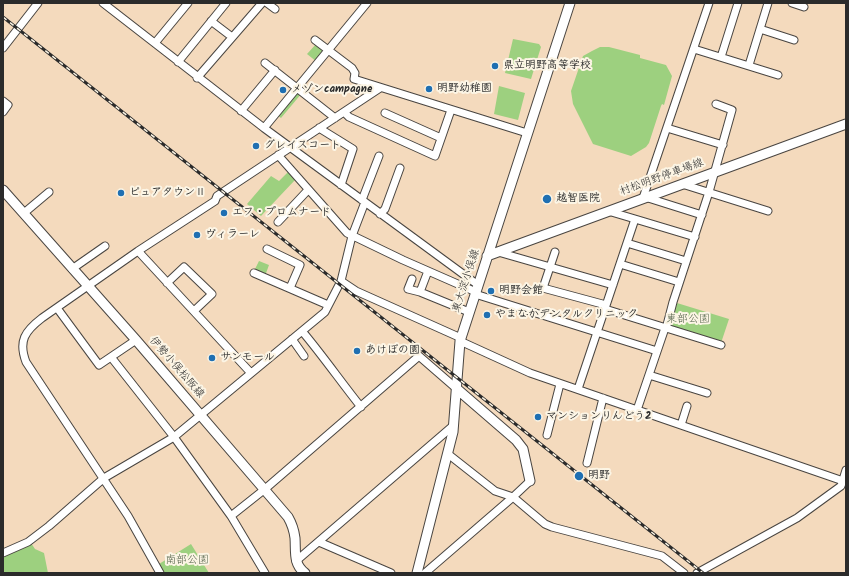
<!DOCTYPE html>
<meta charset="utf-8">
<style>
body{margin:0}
#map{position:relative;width:849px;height:576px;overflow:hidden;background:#f4dabd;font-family:Kalam,sans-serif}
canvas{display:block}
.frame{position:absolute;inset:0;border:4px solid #2b2b2b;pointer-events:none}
</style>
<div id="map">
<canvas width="849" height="576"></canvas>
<div class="frame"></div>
</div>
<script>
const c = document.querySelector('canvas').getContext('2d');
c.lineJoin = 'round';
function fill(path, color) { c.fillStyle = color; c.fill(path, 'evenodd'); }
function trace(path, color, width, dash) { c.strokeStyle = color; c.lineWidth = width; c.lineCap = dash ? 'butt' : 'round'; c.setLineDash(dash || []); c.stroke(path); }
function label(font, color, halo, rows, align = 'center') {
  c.font = font + ' Kalam,"Klee One",sans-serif'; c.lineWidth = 4; c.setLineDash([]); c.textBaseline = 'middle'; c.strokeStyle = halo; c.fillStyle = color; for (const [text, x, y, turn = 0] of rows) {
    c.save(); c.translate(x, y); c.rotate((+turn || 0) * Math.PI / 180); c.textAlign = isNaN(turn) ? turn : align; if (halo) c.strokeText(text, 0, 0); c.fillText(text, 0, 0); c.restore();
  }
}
fill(new Path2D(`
 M 513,39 L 539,44 L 541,47 L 531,79 L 505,73 Z
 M 317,43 L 326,50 L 317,62 L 307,54 Z
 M 600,47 L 609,47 L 640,55 L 640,58 L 666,65 L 672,76 L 664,105 L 662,104 L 661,106 L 649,143 L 646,147 L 631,156 L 593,144 L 573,104 L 571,91 L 583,56 L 592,51 Z
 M 499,86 L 525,93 L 518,120 L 494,114 Z
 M 298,90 L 302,93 L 281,118 L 277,115 Z
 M 288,172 L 295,180 L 261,216 L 247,204 L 271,176 L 279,181 Z
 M 259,261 L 269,265 L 265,276 L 254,271 Z
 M 677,303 L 729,319 L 721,343 L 670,328 L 669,325 Z
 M 31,543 L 35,549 L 44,553 L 48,573 L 3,573 L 3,556 Z
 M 191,544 L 209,573 L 163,573 L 159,564 Z`), '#9dd07f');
const minor = new Path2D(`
 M 103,3 L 264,128 L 478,285
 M 267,3 L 275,9
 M 792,3 L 804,7
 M 211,21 L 232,37
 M 760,29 L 794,40
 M 315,40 L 352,68 L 355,73 L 354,79 L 527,133
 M 155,43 L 188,3
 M 3,48 L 38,3
 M 694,49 L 778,75
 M 721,57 L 738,3
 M 178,62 L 226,3
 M 265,63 L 335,118
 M 749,65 L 768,3
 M 197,78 L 262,3
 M 3,101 L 8,105 L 3,112
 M 241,111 L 275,70
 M 344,112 L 349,117 L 435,156 L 451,110
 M 385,113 L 441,138
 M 264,128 L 367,3
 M 319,128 L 353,149 L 341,185
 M 667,128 L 723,145
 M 278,155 L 347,233 L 403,260 L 476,292
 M 682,184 L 768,211
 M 709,192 L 732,110 L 716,104
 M 645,197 L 702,215
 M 643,198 L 709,3
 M 362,200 L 379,156
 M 24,213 L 49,192
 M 380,214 L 385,209 L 400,168
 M 635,219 L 695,237
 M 278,222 L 308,190
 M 627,243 L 686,261
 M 267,249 L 300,265 L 290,288
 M 138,251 L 250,372
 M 498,252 L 613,285
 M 555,252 L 543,288 L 606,305
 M 620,264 L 679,282
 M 72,269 L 105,246
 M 428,271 L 420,292 L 469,312
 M 254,273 L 328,305
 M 412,279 L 408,289 L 420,292
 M 341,281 L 356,291 L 461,338
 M 167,283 L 184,267 L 212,294 L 194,311
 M 475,294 L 657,351
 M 57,308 L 99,365 L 136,340
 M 605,309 L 721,345
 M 302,331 C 323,356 341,382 361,407
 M 292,339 L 304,356
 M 460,341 L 530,373 L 846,482
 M 111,357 L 174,437 L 231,516 L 265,573
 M 649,375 L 707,393
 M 578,389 L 635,219 L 608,211
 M 637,410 L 665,328 L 667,325 L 673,302 L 709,192
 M 681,425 L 687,406
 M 547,435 L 560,384
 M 448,454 L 495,491 L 513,497 L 545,524 L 552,527 L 662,556 L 684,573
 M 587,463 L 603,398
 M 231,516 L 265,489 L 419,356 L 457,389
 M 319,542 L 391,573
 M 3,553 L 28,542 L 49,526 L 104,478 L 174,437 L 325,312 L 341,281 L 352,236 L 365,202
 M 296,561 L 454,425
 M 160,573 L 128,516 L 26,362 C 18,341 25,331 42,318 L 138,251 L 215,201 L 217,196 L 380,88
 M 425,573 L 513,497 L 530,481
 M 697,573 L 797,518 L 841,486 L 846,470`);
const major = new Path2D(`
 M 3,190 L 136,340 L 288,517 C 292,524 294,530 295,538 C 296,552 293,564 305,573
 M 487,256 L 846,124
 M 457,389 L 516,440 L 523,449 L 530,481
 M 417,573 L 453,432 L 460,341 L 570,3`);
trace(minor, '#494541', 9);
trace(major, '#494541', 11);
trace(minor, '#fff', 7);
trace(major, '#fff', 9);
const rail = new Path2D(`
 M 3,17 L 703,573`);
trace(rail, '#2b2b2b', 3);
trace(rail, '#fcf5e5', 1.5, [4.5]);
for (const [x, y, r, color] of [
 [495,66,4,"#1f6fb2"],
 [429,89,4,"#1f6fb2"],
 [283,90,4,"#1f6fb2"],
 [256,146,4,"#1f6fb2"],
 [121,193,4,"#1f6fb2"],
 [547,199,5,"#1f6fb2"],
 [224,213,4,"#1f6fb2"],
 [197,235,4,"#1f6fb2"],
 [491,291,4,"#1f6fb2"],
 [487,315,4,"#1f6fb2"],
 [357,351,4,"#1f6fb2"],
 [212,358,4,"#1f6fb2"],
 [538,417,4,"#1f6fb2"],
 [579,476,5,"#1f6fb2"]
]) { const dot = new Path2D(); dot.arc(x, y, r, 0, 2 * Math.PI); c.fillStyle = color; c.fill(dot); trace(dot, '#fcf5e5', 1.5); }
label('bold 11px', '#2b2b2b', '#fcf5e5', [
 ["県立明野高等学校",503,66],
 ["明野幼稚園",437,89],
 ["メゾンcampagne",291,90],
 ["グレイスコート",264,146],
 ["ピュアタウンⅡ",129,193],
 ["越智医院",556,199],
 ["エフ・プロムナード",232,213],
 ["ヴィラーレ",205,235],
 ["明野会館",499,291],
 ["やまなかデンタルクリニック",495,315],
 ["あけぼの園",365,351],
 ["サンモール",220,358],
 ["マンションりんどう2",546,417],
 ["明野",588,476]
], 'left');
label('11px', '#2b2b2b', '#fcf5e5', [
 ["村松明野停車場線",662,178,-20],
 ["東大淀小俣線",467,281,-72],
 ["伊勢小俣松阪線",176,368,49]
]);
label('11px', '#4d5d44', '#fcf5e5', [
 ["東部公園",688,320],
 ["南部公園",187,561]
]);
</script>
